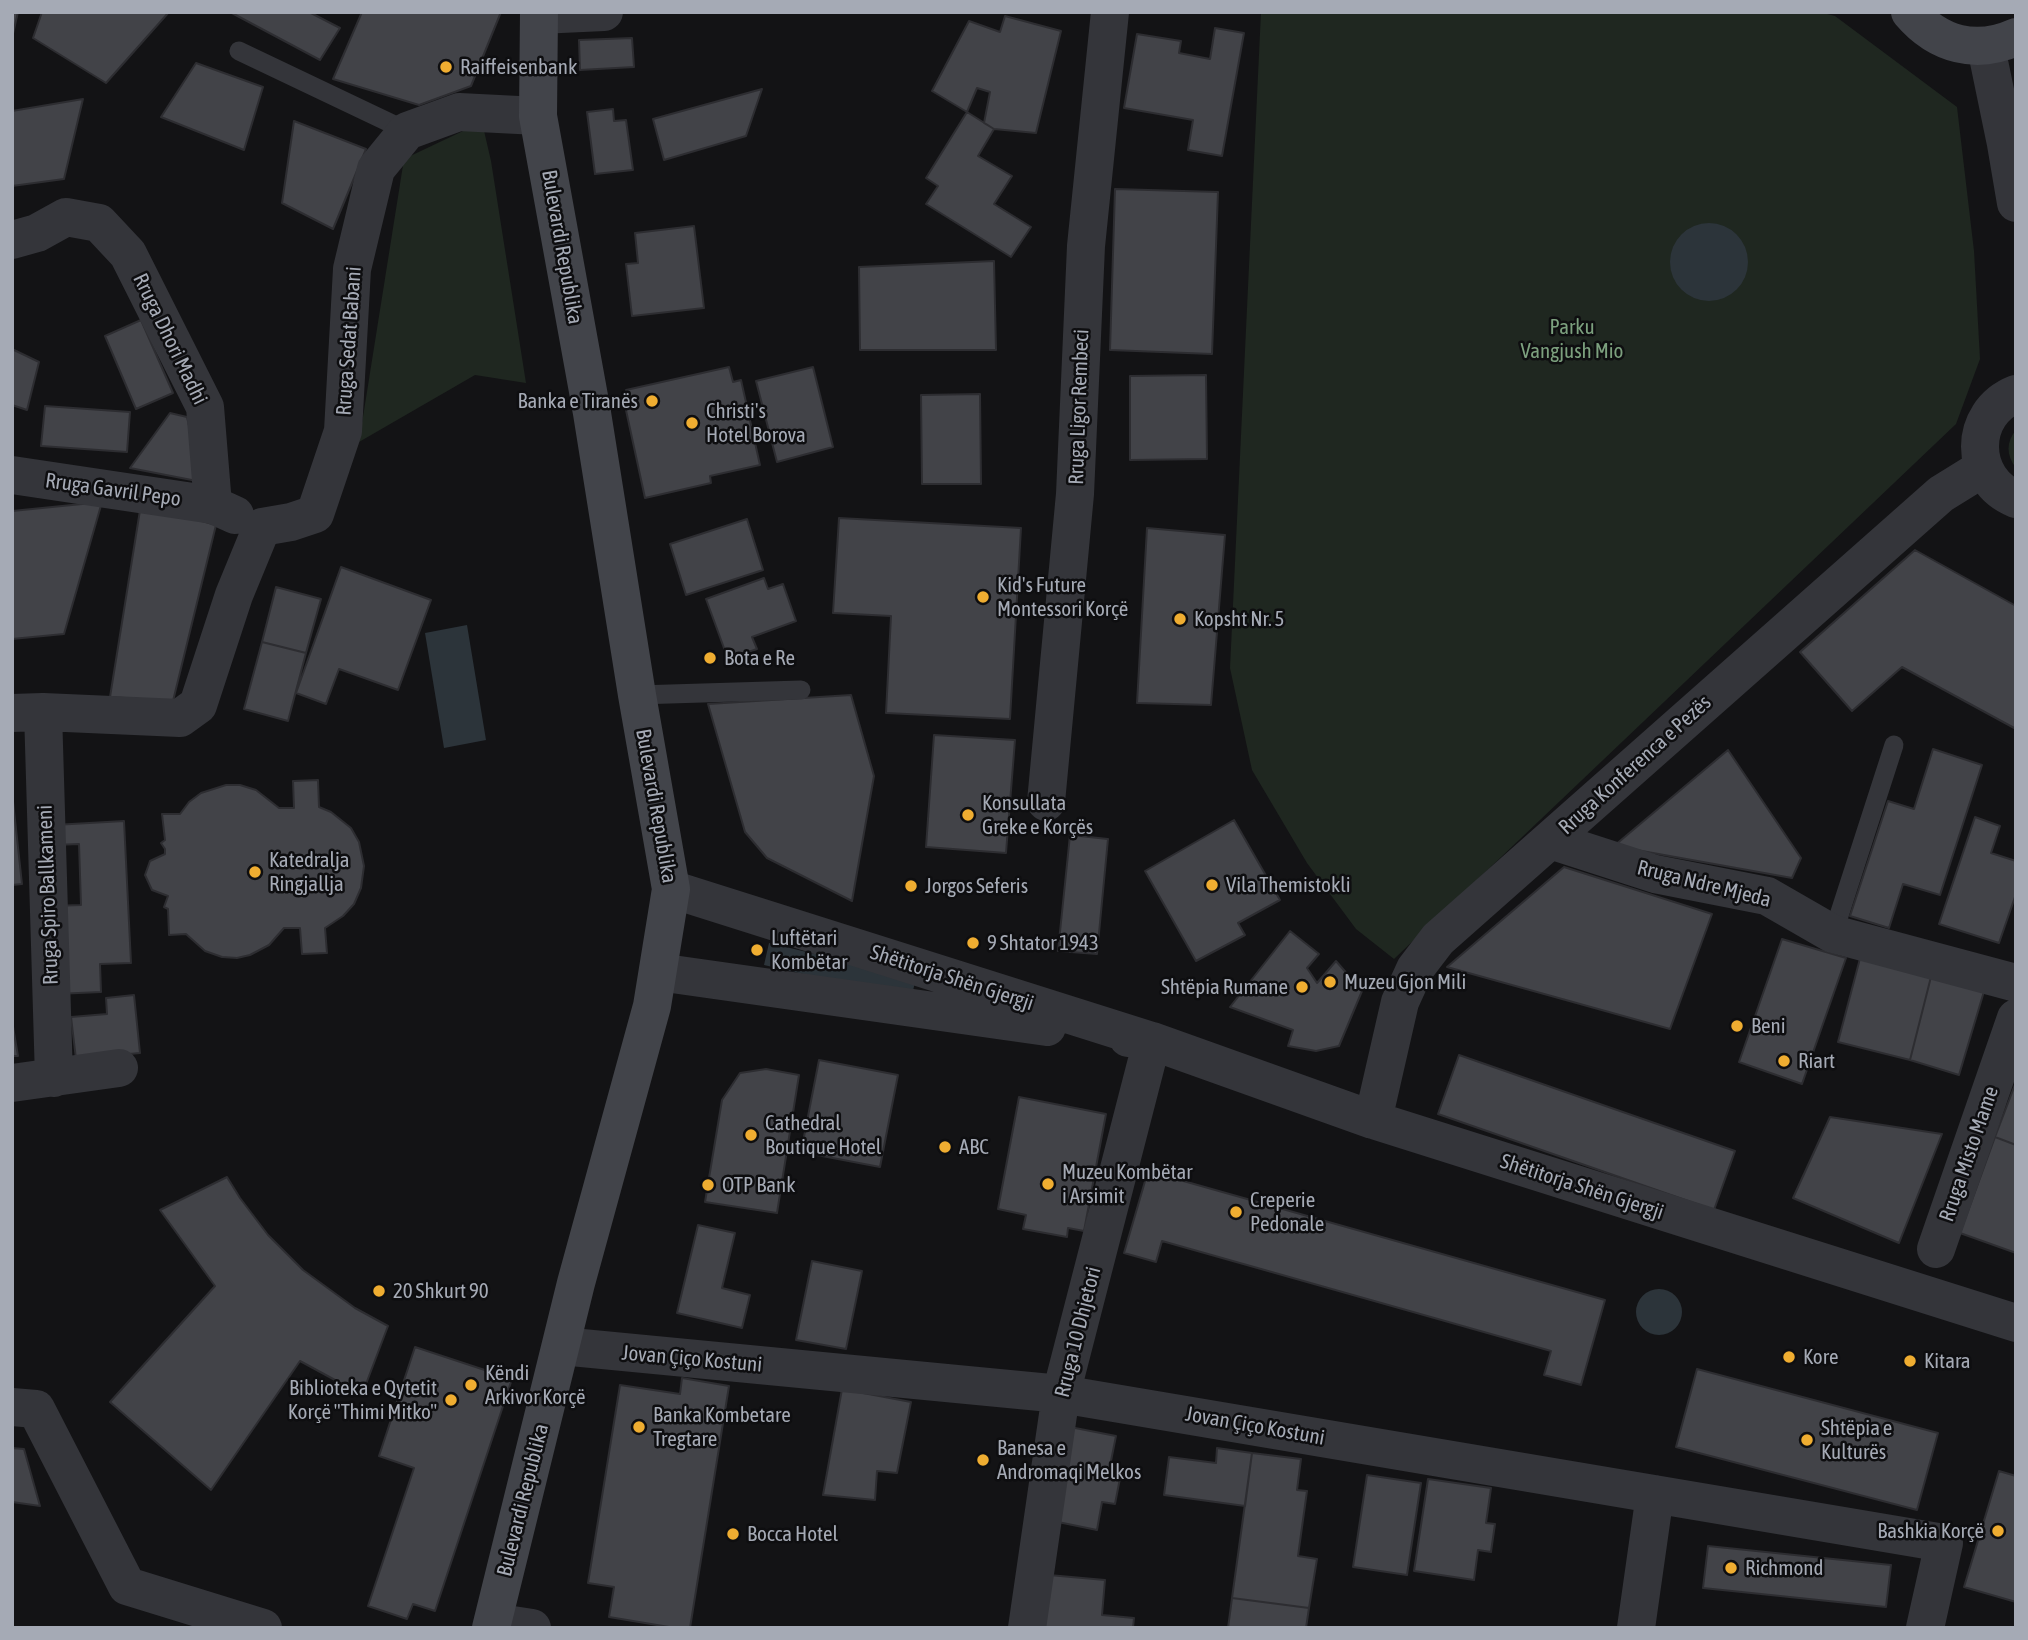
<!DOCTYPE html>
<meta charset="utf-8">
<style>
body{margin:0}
#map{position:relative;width:2028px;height:1640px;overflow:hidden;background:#131315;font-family:"Asap Condensed",sans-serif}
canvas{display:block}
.frame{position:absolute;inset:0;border:14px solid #a5aab5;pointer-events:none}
</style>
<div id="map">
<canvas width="2028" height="1640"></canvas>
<div class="frame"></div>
</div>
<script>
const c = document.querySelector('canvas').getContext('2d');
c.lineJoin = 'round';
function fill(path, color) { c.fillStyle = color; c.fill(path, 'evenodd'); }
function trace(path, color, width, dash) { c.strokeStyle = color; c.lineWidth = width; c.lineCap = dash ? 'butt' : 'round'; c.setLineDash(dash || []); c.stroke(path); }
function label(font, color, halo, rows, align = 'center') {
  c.font = font + ' "Asap Condensed",sans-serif'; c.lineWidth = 5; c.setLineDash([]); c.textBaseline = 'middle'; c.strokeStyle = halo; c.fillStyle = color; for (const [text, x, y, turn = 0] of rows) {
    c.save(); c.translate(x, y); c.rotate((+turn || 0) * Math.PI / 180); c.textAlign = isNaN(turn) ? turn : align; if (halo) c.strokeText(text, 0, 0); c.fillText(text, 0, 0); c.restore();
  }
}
fill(new Path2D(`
 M 1261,12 L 1819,12 L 1835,16 L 1957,107 L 1974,251 L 1980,359 L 1956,424 L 1394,959 L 1356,929 L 1307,863 L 1252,770 L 1230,668 Z
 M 482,122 L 491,161 L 526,383 L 475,375 L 359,442 L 404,159 Z
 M 2016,430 L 2016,468 C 2006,455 2006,442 2016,430 Z`), '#1f2720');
fill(new Path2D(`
 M1670 262a39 39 0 1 1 78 0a39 39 0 1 1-78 0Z
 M 467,625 L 486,740 L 444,748 L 425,633 Z
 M 769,943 L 916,978 L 911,999 L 764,965 Z
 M1636 1312a23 23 0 1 1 46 0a23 23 0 1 1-46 0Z`), '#2c343a');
const building = new Path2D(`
 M 12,12 L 18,12 L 12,38 Z
 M 42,12 L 169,12 L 106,83 L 33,38 Z
 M 230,12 L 309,12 L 340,28 L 320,60 Z
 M 362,12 L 501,12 L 471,86 L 419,105 L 333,79 Z
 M 1005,16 L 1061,31 L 1036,133 L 994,129 L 984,123 L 990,92 L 977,88 L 967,112 L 932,91 L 969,21 L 1000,32 Z
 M 1215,28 L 1244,33 L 1222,156 L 1188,150 L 1193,120 L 1124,108 L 1137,34 L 1181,41 L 1179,53 L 1210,59 Z
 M 632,38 L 634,67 L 580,70 L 579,40 Z
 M 196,63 L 263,87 L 244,150 L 161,117 Z
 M 762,89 L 746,136 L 664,160 L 653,119 Z
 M 83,99 L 64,179 L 12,186 L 12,111 Z
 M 613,109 L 614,121 L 626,120 L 633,170 L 595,174 L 587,112 Z
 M 967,112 L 994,129 L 978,156 L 1012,176 L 994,204 L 1031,227 L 1011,257 L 926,204 L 938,186 L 926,178 Z
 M 294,121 L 366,149 L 333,229 L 282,203 Z
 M 1115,189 L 1218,192 L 1212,354 L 1110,350 Z
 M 694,226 L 704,308 L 632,316 L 626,264 L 638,263 L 635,233 Z
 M 994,261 L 996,350 L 860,350 L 859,267 Z
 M 141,320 L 173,393 L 136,409 L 105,336 Z
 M 12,349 L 39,362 L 27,410 L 12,405 Z
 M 729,367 L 733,382 L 741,380 L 760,465 L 710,476 L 711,483 L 645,498 L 624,401 L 628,400 L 626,390 Z
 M 813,367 L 833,447 L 777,462 L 756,381 Z
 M 1206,375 L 1207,459 L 1130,460 L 1130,376 Z
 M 980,394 L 981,484 L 922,484 L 921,395 Z
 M 45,406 L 130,412 L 127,452 L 41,446 Z
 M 170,413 L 187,417 L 202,482 L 130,468 Z
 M 102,502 L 64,634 L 12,639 L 12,511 Z
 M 141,504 L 216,525 L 173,701 L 110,697 Z
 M 839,518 L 1021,528 L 1010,719 L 886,713 L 891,616 L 833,613 Z
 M 747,519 L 763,570 L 686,595 L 670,544 Z
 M 1147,528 L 1225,535 L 1211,705 L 1137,703 Z
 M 1915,550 L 2016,606 L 2016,729 L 1902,667 L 1852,711 L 1800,652 Z
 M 341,567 L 431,600 L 398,690 L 339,669 L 326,704 L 296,693 Z
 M 764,578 L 768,589 L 783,584 L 796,621 L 752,637 L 757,649 L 728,659 L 706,599 Z
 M 276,587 L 321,599 L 306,653 L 262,642 Z
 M 262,642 L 306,653 L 288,721 L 244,709 Z
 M 851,695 L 874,776 L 852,901 L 767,858 L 745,832 L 708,704 Z
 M 934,735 L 1015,740 L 1006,853 L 926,847 Z
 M 1933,749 L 1982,765 L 1940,895 L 1903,884 L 1889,928 L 1850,916 L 1888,801 L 1914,809 Z
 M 1728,750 L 1801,858 L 1792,878 L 1614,846 Z
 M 318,780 L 319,807 L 331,812 L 351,828 L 359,842 L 364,866 L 361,888 L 354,904 L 343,916 L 325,928 L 327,953 L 302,954 L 300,928 L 284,928 L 269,945 L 250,955 L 237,958 L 222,957 L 205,951 L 186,934 L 169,935 L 168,909 L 164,907 L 168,896 L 152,890 L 145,875 L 150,861 L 165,854 L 165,849 L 161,843 L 165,840 L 162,814 L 180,814 L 189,802 L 201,793 L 226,785 L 240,785 L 256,790 L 279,808 L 294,808 L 293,781 Z
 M 12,792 L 22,884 L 12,885 Z
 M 1975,817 L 2000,826 L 1991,853 L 2016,861 L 2016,894 L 1999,943 L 1939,924 Z
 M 1234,820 L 1280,900 L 1238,923 L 1245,935 L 1196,961 L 1145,871 Z
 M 124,821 L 131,963 L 100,964 L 101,992 L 56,994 L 52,906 L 81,905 L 79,844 L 55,845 L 54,825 Z
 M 1070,835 L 1108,839 L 1097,954 L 1058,951 Z
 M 1564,867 L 1712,914 L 1670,1029 L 1447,967 Z
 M 1290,931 L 1319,954 L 1307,968 L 1317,983 L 1336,961 L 1362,991 L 1339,1046 L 1316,1051 L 1288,1046 L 1293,1030 L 1230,1007 Z
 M 1782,939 L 1846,958 L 1802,1084 L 1739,1062 Z
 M 1863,947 L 1934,965 L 1910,1060 L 1838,1042 Z
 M 1934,965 L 1988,978 L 1959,1075 L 1910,1060 Z
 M 134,995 L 140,1053 L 76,1059 L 71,1017 L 107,1014 L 106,998 Z
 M 12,1021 L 18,1056 L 12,1056 Z
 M 1459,1055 L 1735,1151 L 1714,1210 L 1438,1114 Z
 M 819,1060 L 898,1075 L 880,1167 L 801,1152 Z
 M 766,1069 L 799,1075 L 777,1213 L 705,1202 L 722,1100 L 740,1073 Z
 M 2016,1082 L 2016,1145 L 1995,1137 Z
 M 1019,1097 L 1106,1114 L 1084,1231 L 1068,1228 L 1067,1237 L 1023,1229 L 1026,1215 L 998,1209 Z
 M 1830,1117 L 1942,1134 L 1899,1243 L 1793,1198 Z
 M 1995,1137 L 2016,1145 L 2016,1253 L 1960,1233 Z
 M 1148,1171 L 1605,1300 L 1581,1385 L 1544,1375 L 1551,1351 L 1162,1241 L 1156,1262 L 1124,1253 Z
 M 227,1177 L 240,1198 L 268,1235 L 303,1270 L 355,1308 L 388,1326 L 363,1392 L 346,1386 L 300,1361 L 211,1490 L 110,1402 L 215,1286 L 160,1210 Z
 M 698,1225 L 735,1233 L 722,1288 L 750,1295 L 742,1328 L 677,1313 Z
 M 812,1261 L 862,1271 L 846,1349 L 796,1340 Z
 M 415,1347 L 512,1379 L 435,1611 L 413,1604 L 407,1619 L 368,1606 L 414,1468 L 379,1456 Z
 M 1697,1369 L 1938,1433 L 1917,1510 L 1676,1447 Z
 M 682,1378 L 729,1386 L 690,1628 L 675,1628 L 609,1617 L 614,1587 L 588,1583 L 620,1385 L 680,1394 Z
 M 842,1389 L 911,1402 L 897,1473 L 877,1471 L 875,1500 L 823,1495 Z
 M 1070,1427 L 1116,1436 L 1110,1466 L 1122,1468 L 1115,1504 L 1102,1502 L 1097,1530 L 1053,1521 Z
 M 12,1448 L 24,1449 L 40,1506 L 12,1502 Z
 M 1217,1448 L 1252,1453 L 1245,1506 L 1164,1495 L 1169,1457 L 1216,1463 Z
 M 1252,1453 L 1301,1459 L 1297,1490 L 1307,1491 L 1298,1556 L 1317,1559 L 1309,1608 L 1232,1598 Z
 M 1999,1471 L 2016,1476 L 2016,1602 L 1964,1587 Z
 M 1367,1475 L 1421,1483 L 1407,1575 L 1353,1567 Z
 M 1428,1479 L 1491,1488 L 1486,1523 L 1495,1524 L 1491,1552 L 1478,1550 L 1474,1580 L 1414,1571 Z
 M 1708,1546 L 1891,1565 L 1886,1607 L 1703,1588 Z
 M 1049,1575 L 1105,1580 L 1102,1615 L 1134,1618 L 1133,1628 L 1044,1628 Z
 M 1232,1598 L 1309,1608 L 1306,1628 L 1228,1628 Z`);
fill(building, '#424348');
trace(building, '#2d2d31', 2);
trace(new Path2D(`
 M 239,51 L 407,131
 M 637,695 L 801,690
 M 1833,934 L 1894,745`), '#34353a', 19);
trace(new Path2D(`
 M 539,15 L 604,12
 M 1986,47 L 2006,144 L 2016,203
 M 12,240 L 37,233 L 66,217 L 99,223 L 128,254 L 205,407 L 213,505
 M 2016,394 C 1968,413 1968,480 2016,499
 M 12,475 L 213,505 L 235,515
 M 262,527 L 291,522 L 315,514 L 343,431 L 352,269 L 376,169 L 407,131 L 459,112 L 538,116
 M 43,712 L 54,1078
 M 12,713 L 43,712 L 180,718 L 198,705 L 234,595 L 262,527
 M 1046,802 L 1075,494 L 1086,246 L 1110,12
 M 1550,840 L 1655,874 L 1767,896 L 1833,934 L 2016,983
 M 671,889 L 1152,1041 L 1373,1120 L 2016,1323
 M 658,972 L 1047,1027
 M 12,1083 L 119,1068
 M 1373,1120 L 1400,1002 L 1415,969 L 1438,939 L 1941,494 L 1983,468
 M 1936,1249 L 2016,1018
 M 561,1346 L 1061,1394 L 1944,1543 L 1925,1628
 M 12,1407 L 36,1409 L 127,1586 L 263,1628
 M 493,1622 L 532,1628
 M 1027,1628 L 1061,1394 L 1152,1041 L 1128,1038
 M 1636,1628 L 1655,1494`), '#34353a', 38);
trace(new Path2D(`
 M 1910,12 C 1938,45 1976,55 2016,37
 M 491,1628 L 576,1283 L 652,1006 L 671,889 L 637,695 L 592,413 L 538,116 L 539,12`), '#42444a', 38);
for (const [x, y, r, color] of [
 [446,67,7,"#efad31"],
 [652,401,7,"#efad31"],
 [692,423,7,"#efad31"],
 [983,597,7,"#efad31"],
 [1180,619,7,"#efad31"],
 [710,658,7,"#efad31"],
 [968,815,7,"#efad31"],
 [255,872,7,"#efad31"],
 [1212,885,7,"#efad31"],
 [911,886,7,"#efad31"],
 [973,943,7,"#efad31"],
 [757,950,7,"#efad31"],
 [1330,982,7,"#efad31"],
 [1302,987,7,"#efad31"],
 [1737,1026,7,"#efad31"],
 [1784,1061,7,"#efad31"],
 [751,1135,7,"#efad31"],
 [945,1147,7,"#efad31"],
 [1048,1184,7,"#efad31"],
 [708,1185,7,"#efad31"],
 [1236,1212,7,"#efad31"],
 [379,1291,7,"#efad31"],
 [1789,1357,7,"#efad31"],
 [1910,1361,7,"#efad31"],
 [471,1385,7,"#efad31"],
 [451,1400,7,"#efad31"],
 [639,1427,7,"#efad31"],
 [1807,1440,7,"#efad31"],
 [983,1460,7,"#efad31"],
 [1998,1531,7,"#efad31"],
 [733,1534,7,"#efad31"],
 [1731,1568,7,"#efad31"]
]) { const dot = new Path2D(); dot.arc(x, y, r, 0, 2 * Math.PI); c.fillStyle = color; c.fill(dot); trace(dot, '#0e0e10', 2.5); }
label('21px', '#a5aab5', '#0e0e10', [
 ["Raiffeisenbank",460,67],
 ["Banka e Tiranës",638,401,"right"],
 ["Christi's",706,411],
 ["Hotel Borova",706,435],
 ["Kid's Future",997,585],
 ["Montessori Korçë",997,609],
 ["Kopsht Nr. 5",1194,619],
 ["Bota e Re",724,658],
 ["Konsullata",982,803],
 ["Greke e Korçës",982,827],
 ["Katedralja",269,860],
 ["Ringjallja",269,884],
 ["Vila Themistokli",1226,885],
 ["Jorgos Seferis",925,886],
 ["Luftëtari",771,938],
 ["Kombëtar",771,962],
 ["9 Shtator 1943",987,943],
 ["Muzeu Gjon Mili",1344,982],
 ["Shtëpia Rumane",1288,987,"right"],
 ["Beni",1751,1026],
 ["Riart",1798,1061],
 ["Cathedral",765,1123],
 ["Boutique Hotel",765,1147],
 ["ABC",959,1147],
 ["Muzeu Kombëtar",1062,1172],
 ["i Arsimit",1062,1196],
 ["OTP Bank",722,1185],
 ["Creperie",1250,1200],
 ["Pedonale",1250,1224],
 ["20 Shkurt 90",393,1291],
 ["Kore",1803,1357],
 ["Kitara",1924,1361],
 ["Këndi",485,1373],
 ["Arkivor Korçë",485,1397],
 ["Biblioteka e Qytetit",437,1388,"right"],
 ["Korçë \"Thimi Mitko\"",437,1412,"right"],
 ["Banka Kombetare",653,1415],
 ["Tregtare",653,1439],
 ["Shtëpia e",1821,1428],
 ["Kulturës",1821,1452],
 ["Banesa e",997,1448],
 ["Andromaqi Melkos",997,1472],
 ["Bashkia Korçë",1984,1531,"right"],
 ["Bocca Hotel",747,1534],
 ["Richmond",1745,1568]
], 'left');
label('21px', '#a5aab5', '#0e0e10', [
 ["Bulevardi Republika",562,247,80],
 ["Rruga Dhori Madhi",170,339,64],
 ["Rruga Sedat Babani",349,341,-86],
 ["Rruga Ligor Rembeci",1079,407,-88],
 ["Rruga Gavril Pepo",113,490,8],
 ["Rruga Konferenca e Pezës",1635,765,-42],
 ["Bulevardi Republika",656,806,80],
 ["Rruga Ndre Mjeda",1704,884,14],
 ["Rruga Spiro Ballkameni",48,895,-92],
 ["Shëtitorja Shën Gjergji",952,978,18],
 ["Rruga Misto Mame",1969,1154,-71],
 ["Shëtitorja Shën Gjergji",1582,1187,18],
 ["Rruga 10 Dhjetori",1078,1332,-76],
 ["Jovan Çiço Kostuni",692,1359,5],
 ["Jovan Çiço Kostuni",1255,1426,10],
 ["Bulevardi Republika",523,1500,-76]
]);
label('21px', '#7ca07e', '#0e0e10', [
 ["Parku",1572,327],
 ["Vangjush Mio",1572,351]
]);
</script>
